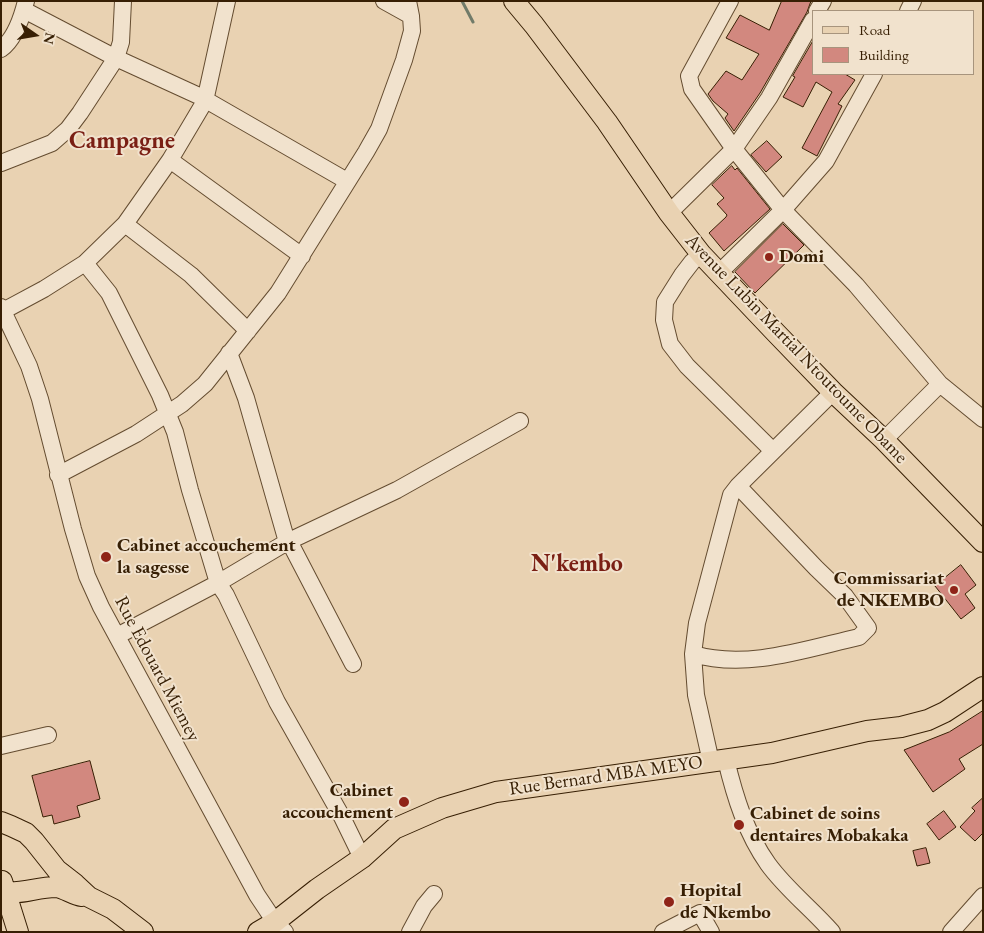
<!DOCTYPE html>
<style>
body{margin:0}
#map{position:relative;width:984px;height:933px;overflow:hidden;background:#e9d2b2;font-family:"EB Garamond",serif}
canvas{display:block}
.frame{position:absolute;inset:0;border:2px solid #371f04;pointer-events:none}
.legend{position:absolute;left:812px;top:10px;width:162px;height:65px;box-sizing:border-box;background:#f1e2cd;border:1px solid #a7947d;margin:0;padding:6px 9px;list-style:none;font-size:15px;color:#371f04}
.legend li{display:flex;align-items:center;gap:10px;height:25px}
.legend b{width:25px;border:1px solid #a7947d}
.north{position:absolute;left:10px;top:10px;width:50px;height:50px;-webkit-text-stroke:4px #f1e2cd;paint-order:stroke;rotate:103deg;font-size:14px;font-weight:700;line-height:20px;text-align:center;color:#371f04}
.north::after{content:'';display:block;margin:auto;width:18px;height:22px;background:#371f04;clip-path:polygon(50% 0,100% 100%,50% 72%,0 100%)}
</style>
<div id="map">
<canvas width="984" height="933"></canvas>
<div class="frame"></div>
<ul class="legend">
<li><b style="height:6px;background:#e9d2b2"></b>Road</li>
<li><b style="height:14px;background:#d2887f"></b>Building</li>
</ul>
<div class="north">N</div>
</div>
<script>
const c = document.querySelector('canvas').getContext('2d');
c.lineJoin = 'round';
function trace(path, color, width, dash) { c.strokeStyle = color; c.lineWidth = width; c.lineCap = dash ? 'butt' : 'round'; c.setLineDash(dash || []); c.stroke(path); }
function fill(path, color) { c.fillStyle = color; c.fill(path, 'evenodd'); }
function label(font, color, halo, rows, align = 'center') {
  c.font = font + ' "EB Garamond",serif'; c.lineWidth = 4; c.setLineDash([]); c.textBaseline = 'middle'; c.strokeStyle = halo; c.fillStyle = color; for (const [text, x, y, turn = 0] of rows) {
    c.save(); c.translate(x, y); c.rotate((+turn || 0) * Math.PI / 180); c.textAlign = isNaN(turn) ? turn : align; if (halo) c.strokeText(text, 0, 0); c.fillText(text, 0, 0); c.restore();
  }
}
trace(new Path2D(`
 M 462,1 L 473,22`), '#717b69', 3);
const building = new Path2D(`
 M 782,1 L 811,1 L 807,12 L 760,93 L 734,131 L 725,118 L 728,114 L 713,101 L 708,94 L 726,71 L 742,80 L 759,54 L 726,38 L 740,15 L 769,30 Z
 M 813,41 L 813,74 L 845,74 L 855,80 L 838,104 L 842,106 L 817,156 L 802,148 L 832,92 L 816,82 L 803,107 L 783,97 L 795,77 L 793,76 Z
 M 767,141 L 782,157 L 766,172 L 751,155 Z
 M 732,166 L 735,170 L 737,168 L 770,209 L 724,251 L 709,233 L 726,217 L 727,215 L 717,204 L 724,198 L 712,185 Z
 M 783,224 L 804,245 L 755,293 L 735,272 Z
 M 961,565 L 976,585 L 965,594 L 975,608 L 961,619 L 935,586 Z
 M 983,711 L 983,744 L 959,759 L 965,769 L 933,792 L 904,750 L 949,732 Z
 M 90,761 L 100,799 L 77,806 L 80,817 L 54,824 L 52,815 L 43,817 L 32,776 Z
 M 983,798 L 983,833 L 975,841 L 960,827 L 975,811 L 972,808 Z
 M 944,811 L 956,827 L 939,840 L 927,824 Z
 M 926,848 L 930,863 L 917,866 L 913,851 Z`);
fill(building, '#d2887f');
trace(building, '#371f04', 1);
const minor = new Path2D(`
 M 384,1 L 411,16
 M 730,1 L 689,76 L 692,89 L 734,149 L 783,210 L 856,285 L 940,384 L 983,419
 M 24,10 L 116,58 L 199,96 L 347,181
 M 817,11 L 823,1
 M 908,11 L 913,1
 M 1,49 C 15,39 22,17 26,1
 M 170,160 L 302,256
 M 1,163 L 52,143 L 68,129 L 80,113 L 116,58 L 121,42 L 123,1
 M 669,213 L 734,149 L 769,98 L 813,20
 M 125,224 L 191,275 L 248,331
 M 701,254 L 692,262 L 682,275 L 665,302 L 664,320 L 670,344 L 687,366 L 773,451
 M 85,263 L 109,293 L 160,395 L 175,432 L 190,490 L 218,583 L 226,595 L 277,702 L 342,817 L 362,858
 M 719,273 L 783,210 L 826,161 L 874,74
 M 1,307 L 29,366 L 40,399 L 73,529 L 87,576 L 101,607 L 257,895 L 275,922 L 285,932
 M 3,311 L 44,289 L 85,263 L 125,224 L 170,160 L 205,101 L 227,1
 M 229,353 L 246,398 L 287,542
 M 884,440 L 940,384
 M 58,475 L 136,434 L 182,404 L 205,384 L 278,293 L 366,152 L 379,129 L 404,60 L 412,31 L 411,16 L 408,1
 M 289,541 L 353,664
 M 117,636 L 218,583 L 287,542 L 397,490 L 520,421
 M 693,654 C 747,670 806,649 859,637 L 868,628 L 845,596 L 816,568 L 738,486
 M 1,746 L 48,735
 M 726,760 C 735,797 746,833 768,864 C 786,889 812,909 832,932
 M 711,762 L 696,695 L 693,654 L 697,623 L 731,495 L 738,486 L 833,392
 M 410,932 L 424,906 L 434,894
 M 663,932 L 700,913 L 711,932
 M 951,932 L 983,896`);
const major = new Path2D(`
 M 514,1 L 534,25 L 607,122 L 669,213 L 701,254 L 776,333 L 833,392 L 884,440 L 983,542
 M 1,822 L 11,826 L 26,833 L 34,841 L 57,870 L 75,884 L 89,897 L 113,909 L 143,932
 M 2,881 L 18,932
 M 1,892 C 22,895 36,887 56,887 C 65,888 73,895 82,896
 M 258,932 L 275,922 L 317,889 L 362,858 L 394,829 L 442,808 L 496,792 L 772,753 L 867,731 L 901,727 L 928,720 L 945,712 L 983,687`);
trace(minor, '#644c30', 18);
trace(major, '#371f04', 22);
trace(minor, '#f1e2cd', 16);
trace(major, '#e9d2b2', 20);
for (const [x, y, r, color] of [
 [769,257,5,"#8f2418"],
 [106,557,6,"#8f2418"],
 [954,590,5,"#8f2418"],
 [404,802,6,"#8f2418"],
 [739,825,6,"#8f2418"],
 [669,902,6,"#8f2418"]
]) { const dot = new Path2D(); dot.arc(x, y, r, 0, 2 * Math.PI); c.fillStyle = color; c.fill(dot); trace(dot, '#f1e2cd', 2); }
label('bold 19px', '#371f04', '#f1e2cd', [
 ["Domi",779,257],
 ["Cabinet accouchement",117,546],
 ["la sagesse",117,568],
 ["Commissariat",944,579,"right"],
 ["de NKEMBO",944,601,"right"],
 ["Cabinet",393,791,"right"],
 ["accouchement",393,813,"right"],
 ["Cabinet de soins",750,814],
 ["dentaires Mobakaka",750,836],
 ["Hopital",680,891],
 ["de Nkembo",680,913]
], 'left');
label('19px', '#371f04', '#f1e2cd', [
 ["Avenue Lubin Martial Ntoutoume Obame",796,349,46],
 ["Rue Edouard Miemey",157,669,62],
 ["Rue Bernard MBA MEYO",606,776,-8]
]);
label('bold 24px', '#7a1f14', '#f1e2cd', [
 ["Campagne",122,141],
 ["N'kembo",577,564]
]);
</script>
